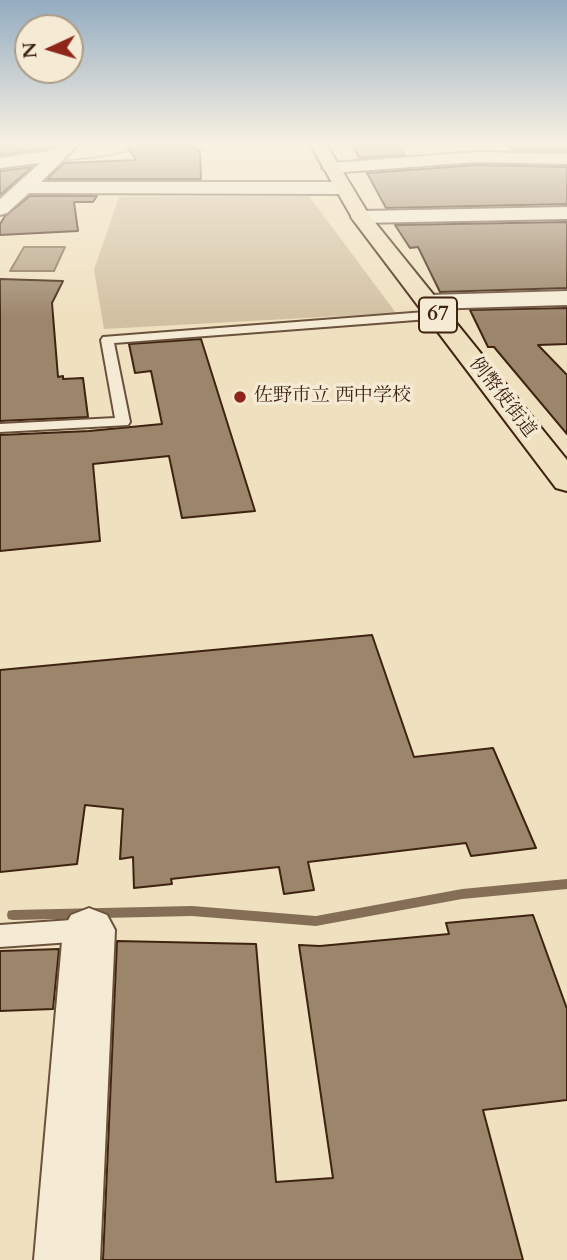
<!DOCTYPE html>
<meta charset="utf-8">
<style>
body{margin:0}
#map{position:relative;width:567px;height:1260px;overflow:hidden;background:#efe0bf;font-family:Cardo,serif}
canvas{display:block}
.north{position:absolute;left:14px;top:14px;width:70px;height:70px;box-sizing:border-box;background:#f5ebd5;border:2px solid #ac9b87;border-radius:50%;rotate:266deg;font-size:19px;font-weight:700;line-height:28px;text-align:center;color:#3f2311}
.north::after{content:'';display:block;margin:auto;width:24px;height:32px;background:#8f2418;clip-path:polygon(50% 0,100% 100%,50% 72%,0 100%)}
</style>
<div id="map">
<canvas width="567" height="1260"></canvas>
<div class="north">N</div>
</div>
<script>
const c = document.querySelector('canvas').getContext('2d');
c.lineJoin = 'round';
function fill(path, color) { c.fillStyle = color; c.fill(path, 'evenodd'); }
function trace(path, color, width, dash) { c.strokeStyle = color; c.lineWidth = width; c.lineCap = dash ? 'butt' : 'round'; c.setLineDash(dash || []); c.stroke(path); }
function label(font, color, halo, rows, align = 'center') {
  c.font = font + ' Cardo,"Noto Serif JP",serif'; c.lineWidth = 7; c.setLineDash([]); c.textBaseline = 'middle'; c.strokeStyle = halo; c.fillStyle = color; for (const [text, x, y, turn = 0] of rows) {
    c.save(); c.translate(x, y); c.rotate((+turn || 0) * Math.PI / 180); c.textAlign = isNaN(turn) ? turn : align; if (halo) c.strokeText(text, 0, 0); c.fillText(text, 0, 0); c.restore();
  }
}
fill(new Path2D(`
 M 309,196 L 396,313 L 104,329 L 94,270 L 119,197 Z`), '#d1c0a1');
const water = new Path2D(`
 M 24,247 L 65,247 L 54,271 L 10,271 Z`);
fill(water, '#b3a084');
trace(water, '#856e56', 2);
fill(new Path2D(`
 M 164,144 L 171,144 L 99,158 L 49,163 L 47,162 L 99,156 Z
 M 567,879 L 567,889 L 462,899 L 316,926 L 192,916 L 13,920 L 8,919 L 7,915 L 8,911 L 13,910 L 192,906 L 316,916 L 462,889 Z`), '#856e56');
const building = new Path2D(`
 M 0,144 L 56,144 L 53,148 L 0,155 Z
 M 364,144 L 398,144 L 405,155 L 359,158 L 352,145 Z
 M 506,144 L 567,144 L 567,151 L 513,150 Z
 M 194,145 L 195,150 L 200,150 L 201,179 L 47,179 L 64,163 L 136,160 L 127,146 Z
 M 477,165 L 567,167 L 567,204 L 386,208 L 367,173 Z
 M 32,167 L 0,195 L 0,171 Z
 M 30,196 L 97,196 L 93,202 L 74,202 L 78,231 L 0,235 L 0,224 L 5,216 Z
 M 567,222 L 567,288 L 440,292 L 418,247 L 410,248 L 395,225 Z
 M 0,279 L 63,281 L 52,303 L 58,377 L 63,376 L 63,379 L 83,378 L 88,417 L 0,421 Z
 M 567,308 L 567,344 L 538,345 L 567,375 L 567,434 L 494,347 L 488,347 L 470,310 Z
 M 201,339 L 255,511 L 182,518 L 169,456 L 93,464 L 100,541 L 0,551 L 0,435 L 89,431 L 162,424 L 151,371 L 135,373 L 129,344 Z
 M 372,635 L 414,757 L 493,748 L 536,848 L 471,856 L 466,843 L 308,862 L 314,890 L 284,894 L 279,867 L 171,879 L 172,884 L 134,888 L 133,857 L 120,859 L 123,809 L 85,805 L 77,864 L 0,872 L 0,670 Z
 M 533,915 L 567,1009 L 567,1100 L 483,1110 L 523,1260 L 103,1260 L 117,941 L 256,944 L 276,1182 L 333,1178 L 299,945 L 320,946 L 449,934 L 446,923 Z
 M 59,949 L 53,1009 L 0,1011 L 0,951 Z`);
fill(building, '#9b856b');
trace(building, '#3f2311', 2);
const service = new Path2D(`
 M 438,311 L 444,315 L 442,318 L 114,343 L 130,422 L 128,425 L 0,432 L 0,424 L 115,418 L 101,340 L 103,337 Z
 M 86,919 L 95,922 L 99,930 L 95,938 L 86,941 L 0,947 L 0,925 Z`);
const minor = new Path2D(`
 M 62,144 L 79,144 L 41,182 L 343,182 L 352,188 L 343,194 L 29,193 L 7,213 L 0,215 L 0,199 L 40,163 L 0,168 L 0,158 L 54,150 Z
 M 567,207 L 567,219 L 361,223 L 354,221 L 351,217 L 354,213 L 361,211 Z
 M 567,291 L 567,305 L 428,309 L 420,307 L 416,302 L 420,297 L 428,295 Z
 M 89,908 L 107,915 L 115,930 L 100,1260 L 34,1260 L 63,930 L 71,915 Z`);
const tertiary = new Path2D(`
 M 477,152 L 567,154 L 567,164 L 477,162 L 331,173 L 322,168 L 331,163 Z`);
const primary = new Path2D(`
 M 310,144 L 326,144 L 369,215 L 567,460 L 567,491 L 556,488 L 354,221 Z`);
trace(service, '#6b523c', 4);
trace(minor, '#6b523c', 4);
trace(tertiary, '#6b523c', 4);
trace(primary, '#3f2311', 4);
fill(service, '#f5ebd5');
fill(minor, '#f5ebd5');
fill(tertiary, '#f5ebd5');
fill(primary, '#efe0bf');
const sky = c.createLinearGradient(0, 0, 0, 320);
sky.addColorStop(0, '#93acc0');
sky.addColorStop(0.45, '#f8f1e2');
sky.addColorStop(1, '#f8f1e200');
c.fillStyle = sky;
c.fillRect(0, 0, 567, 320);
for (const [x, y, r, color] of [
 [240,397,7,"#8f2418"]
]) { const dot = new Path2D(); dot.arc(x, y, r, 0, 2 * Math.PI); c.fillStyle = color; c.fill(dot); trace(dot, '#f5ebd5', 2.5); }
label('19px', '#3f2311', '#f5ebd5', [
 ["佐野市立 西中学校",254,397]
], 'left');
label('19px', '#3f2311', '#f5ebd5', [
 ["例幣使街道",502,398,52]
]);
for (const [x, y, w] of [
 [438,315,38]
]) { const box = new Path2D(); box.roundRect(x - w / 2, y - 17.5, w, 35, 5); c.fillStyle = '#f5ebd5'; c.fill(box); trace(box, '#3f2311', 2); }
label('bold 21px', '#3f2311', null, [
 ["67",438,315]
]);
</script>
